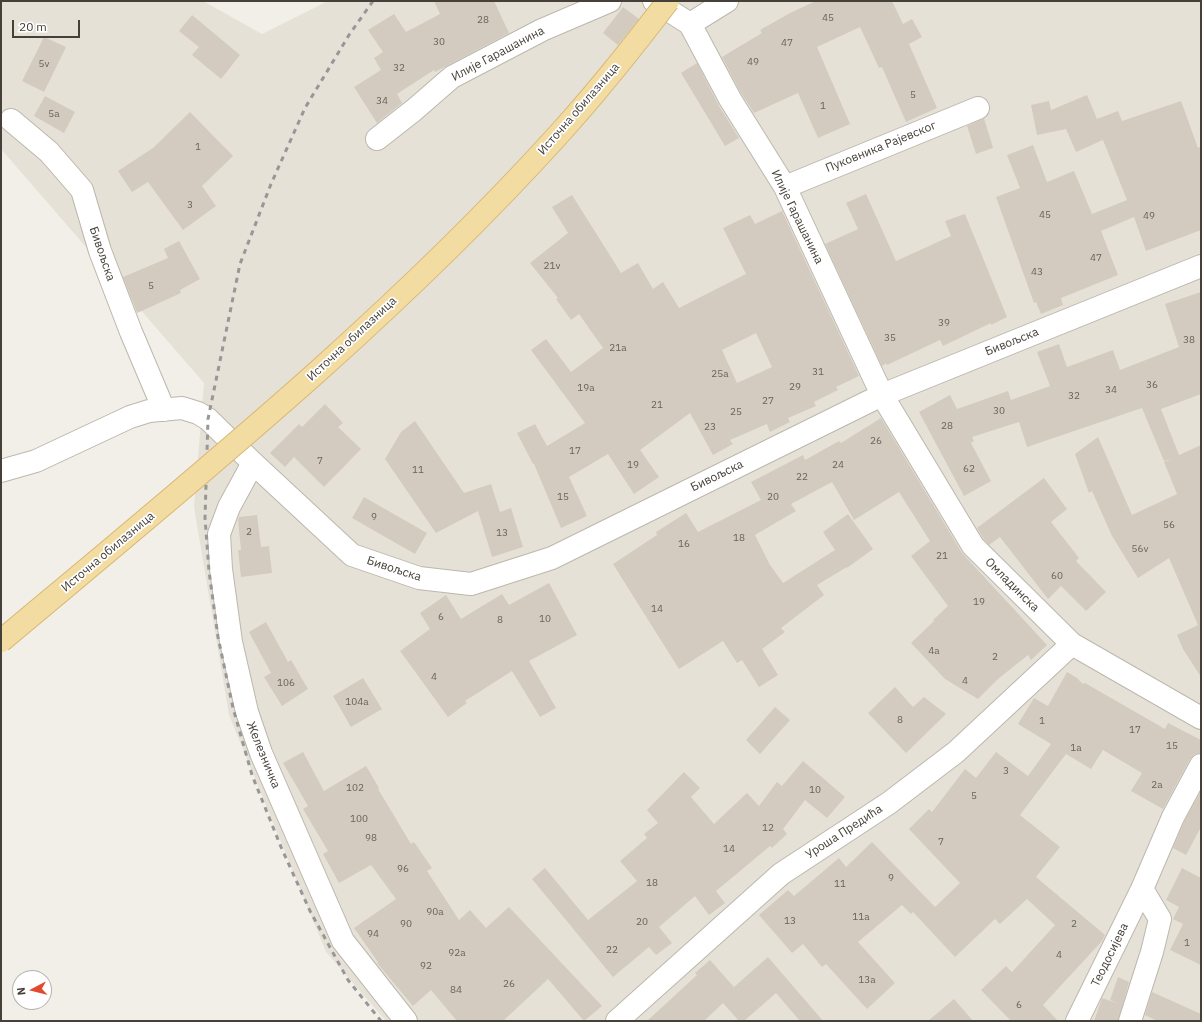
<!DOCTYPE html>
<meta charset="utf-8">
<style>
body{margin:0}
#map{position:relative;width:1202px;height:1022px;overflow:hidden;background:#f2efe9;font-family:"IBM Plex Sans",sans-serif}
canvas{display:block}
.frame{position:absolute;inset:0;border:2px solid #454038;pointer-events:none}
.north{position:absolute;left:12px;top:970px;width:40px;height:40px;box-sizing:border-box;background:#fff;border:1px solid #b5b3af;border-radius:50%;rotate:263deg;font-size:11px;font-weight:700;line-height:16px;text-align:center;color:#454038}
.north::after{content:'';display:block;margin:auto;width:14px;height:18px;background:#e24a30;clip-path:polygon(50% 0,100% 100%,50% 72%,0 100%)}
.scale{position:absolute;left:12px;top:20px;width:68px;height:18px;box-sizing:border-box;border:2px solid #454038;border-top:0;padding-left:5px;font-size:12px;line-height:14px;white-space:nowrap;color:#454038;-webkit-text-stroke:3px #fff;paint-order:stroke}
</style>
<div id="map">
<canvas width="1202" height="1022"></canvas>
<div class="frame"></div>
<div class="north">N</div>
<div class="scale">20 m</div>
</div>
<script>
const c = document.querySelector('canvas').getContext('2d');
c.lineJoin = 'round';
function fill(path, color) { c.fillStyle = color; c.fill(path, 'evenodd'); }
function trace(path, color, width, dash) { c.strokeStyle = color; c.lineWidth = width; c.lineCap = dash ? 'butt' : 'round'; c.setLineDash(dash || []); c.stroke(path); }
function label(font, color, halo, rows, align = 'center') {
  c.font = font + ' "IBM Plex Sans",sans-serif'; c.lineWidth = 3.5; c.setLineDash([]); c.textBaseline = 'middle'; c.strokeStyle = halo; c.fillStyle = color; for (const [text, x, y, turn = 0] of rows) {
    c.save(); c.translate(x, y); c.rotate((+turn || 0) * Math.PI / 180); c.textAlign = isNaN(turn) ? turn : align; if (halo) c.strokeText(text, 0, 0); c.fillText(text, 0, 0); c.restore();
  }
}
fill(new Path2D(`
 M 1,1 L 203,1 L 262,34 L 328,1 L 1201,1 L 1201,1021 L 386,1021 L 326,952 L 229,715 L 194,507 L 204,383 L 1,149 Z`), '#e6e1d7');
fill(new Path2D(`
 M 434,1 L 494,1 L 509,33 L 435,72 L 434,70 L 397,94 L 402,103 L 377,123 L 354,87 L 381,70 L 374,58 L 383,52 L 368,30 L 394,14 L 406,32 L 440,14 Z
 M 816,1 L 892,1 L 903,24 L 912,19 L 922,37 L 909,44 L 937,108 L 906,122 L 882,67 L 879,68 L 860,27 L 817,47 L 850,124 L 818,138 L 798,93 L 754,113 L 741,93 L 722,57 L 762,33 L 760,30 L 790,13 Z
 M 623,7 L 639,19 L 618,45 L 603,33 Z
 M 192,15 L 240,55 L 221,79 L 192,55 L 199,47 L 179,31 Z
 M 44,37 L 66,47 L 44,92 L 22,81 Z
 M 697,63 L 719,106 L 739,138 L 725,146 L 681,73 Z
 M 1087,95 L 1097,119 L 1118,111 L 1122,121 L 1181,101 L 1198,148 L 1201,146 L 1201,230 L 1146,251 L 1134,217 L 1101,231 L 1118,275 L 1061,298 L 1063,305 L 1041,314 L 1036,302 L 1034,303 L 996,197 L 1020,188 L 1007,155 L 1033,145 L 1047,182 L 1074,171 L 1092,214 L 1127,200 L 1103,140 L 1076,152 L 1066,129 L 1037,135 L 1031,105 L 1049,101 L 1051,110 Z
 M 45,96 L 75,112 L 64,133 L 34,116 Z
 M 190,112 L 233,156 L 202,186 L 216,206 L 183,230 L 148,182 L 132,192 L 118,171 L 153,148 Z
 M 984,118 L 993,148 L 976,154 L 967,126 Z
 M 866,194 L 896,261 L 951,236 L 945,221 L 965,214 L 1007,317 L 991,325 L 991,323 L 943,346 L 940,340 L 887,365 L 886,363 L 882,366 L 825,244 L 858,229 L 846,203 Z
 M 572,195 L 621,273 L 638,263 L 653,289 L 663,282 L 679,308 L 746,274 L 723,228 L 750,215 L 755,224 L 782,211 L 859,376 L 836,387 L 838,390 L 814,402 L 816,406 L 788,418 L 790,422 L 770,432 L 767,424 L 730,440 L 733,444 L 713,455 L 690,413 L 640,450 L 659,477 L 634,494 L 608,454 L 569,477 L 587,516 L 561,528 L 534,464 L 533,464 L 517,433 L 535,424 L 547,446 L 585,423 L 531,350 L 546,339 L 571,372 L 603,348 L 579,314 L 571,320 L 556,299 L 558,298 L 530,263 L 568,233 L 552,207 ZM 756,333 L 772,367 L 737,383 L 722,350 Z
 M 179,241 L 200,279 L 180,290 L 181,293 L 137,313 L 123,277 L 168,258 L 164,249 Z
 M 1201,292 L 1201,394 L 1161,409 L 1179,455 L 1201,445 L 1201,677 L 1183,649 L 1177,635 L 1198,625 L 1169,558 L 1138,578 L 1112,536 L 1092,491 L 1089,493 L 1075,454 L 1098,437 L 1132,515 L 1177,494 L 1164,462 L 1171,459 L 1164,461 L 1142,408 L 1027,447 L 1019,422 L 972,437 L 974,441 L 971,443 L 991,481 L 964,496 L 919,412 L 950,395 L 957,409 L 1008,391 L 1011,400 L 1050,386 L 1037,352 L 1059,344 L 1067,367 L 1113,350 L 1120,370 L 1179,347 L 1165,304 Z
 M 325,404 L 343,423 L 338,427 L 361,449 L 324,487 L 294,457 L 285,467 L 270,453 L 299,424 L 302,427 Z
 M 881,418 L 962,553 L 1047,645 L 1031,660 L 1028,655 L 998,679 L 978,699 L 945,679 L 911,643 L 934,621 L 933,620 L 948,606 L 911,556 L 930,541 L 899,492 L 854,520 L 832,482 L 791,504 L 796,511 L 755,535 L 770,565 L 783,583 L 835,550 L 823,532 L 848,514 L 873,549 L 847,568 L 847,567 L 817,585 L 824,595 L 781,628 L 785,632 L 762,649 L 778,675 L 759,687 L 742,660 L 737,663 L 723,641 L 679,669 L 613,564 L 657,535 L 656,532 L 686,513 L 698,532 L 761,500 L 751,482 L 803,455 L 805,460 L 839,441 L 841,443 Z
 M 415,421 L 464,493 L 491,484 L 500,512 L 511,508 L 523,547 L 492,557 L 478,511 L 436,533 L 385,459 L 401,432 Z
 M 1044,478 L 1067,509 L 1051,522 L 1079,558 L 1076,561 L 1106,592 L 1086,611 L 1061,586 L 1048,599 L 1000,537 L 989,545 L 983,538 L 977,528 Z
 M 364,497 L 427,533 L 415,554 L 352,518 Z
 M 257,515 L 261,547 L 269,546 L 272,573 L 241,577 L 238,550 L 241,550 L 238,520 L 239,517 Z
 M 549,583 L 577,635 L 529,661 L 556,708 L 540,717 L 512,671 L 465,701 L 467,703 L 448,717 L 400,651 L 430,629 L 420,613 L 446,595 L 461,619 L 502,594 L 509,605 Z
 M 266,622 L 288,662 L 291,660 L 308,689 L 282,706 L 264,677 L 271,673 L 249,632 Z
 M 1067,672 L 1077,678 L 1083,684 L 1085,683 L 1165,729 L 1168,723 L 1201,740 L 1201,753 L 1195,754 L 1190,759 L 1163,809 L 1131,791 L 1142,773 L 1103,750 L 1091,769 L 1066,754 L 1020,815 L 1060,847 L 1036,877 L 1105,935 L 1102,941 L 1043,1005 L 1058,1021 L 1011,1021 L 981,990 L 1006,966 L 1012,972 L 1055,925 L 1027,899 L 1000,924 L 995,919 L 955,957 L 913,912 L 911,914 L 902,905 L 858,942 L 895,983 L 867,1009 L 826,964 L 822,967 L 803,944 L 792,953 L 759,915 L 788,890 L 794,896 L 839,858 L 846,867 L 872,842 L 935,907 L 960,883 L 909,829 L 929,809 L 932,812 L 965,769 L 976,778 L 996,752 L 1028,776 L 1051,744 L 1018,724 L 1034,698 L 1048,706 Z
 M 363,678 L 382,709 L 351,727 L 333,696 Z
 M 895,687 L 913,707 L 924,697 L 946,714 L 906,753 L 868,713 Z
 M 775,707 L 790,720 L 760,754 L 746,740 Z
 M 303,752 L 324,791 L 366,766 L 379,788 L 378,789 L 411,844 L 414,842 L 432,868 L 427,871 L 459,920 L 470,910 L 486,928 L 509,907 L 602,1006 L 584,1021 L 548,979 L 503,1021 L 457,1021 L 431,990 L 413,1006 L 377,963 L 378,962 L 354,928 L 396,899 L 371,865 L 339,883 L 323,854 L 328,851 L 303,809 L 308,806 L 283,763 Z
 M 803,761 L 845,797 L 827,818 L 805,800 L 783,829 L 787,834 L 772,848 L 770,846 L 716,891 L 725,903 L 709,915 L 695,896 L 659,927 L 672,943 L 656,955 L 649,947 L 613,977 L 532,879 L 545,868 L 588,920 L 637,881 L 620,861 L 647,838 L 644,834 L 658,823 L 647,810 L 684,772 L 700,788 L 691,797 L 714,824 L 747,793 L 759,806 L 777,782 L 782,786 Z
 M 1201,791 L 1201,827 L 1186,855 L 1173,848 L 1184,822 Z
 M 1182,868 L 1201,878 L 1201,965 L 1170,950 L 1183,924 L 1173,919 L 1179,907 L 1166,900 Z
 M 768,957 L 823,1021 L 800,1021 L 776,993 L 744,1021 L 739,1021 L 723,1003 L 704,1021 L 647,1021 L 697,975 L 695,973 L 710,960 L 734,987 Z
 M 1118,977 L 1129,982 L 1118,1021 L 1094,1021 L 1102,998 L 1119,1004 L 1110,1000 Z
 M 1152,992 L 1201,1014 L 1201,1021 L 1157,1021 L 1145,1015 Z
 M 954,999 L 973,1021 L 928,1021 Z`), '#d3cbbf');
const street = new Path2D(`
 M 654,1 L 690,24 L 730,99 L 785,187 L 882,395 L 973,546 L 1072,644 L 1201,718
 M 690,24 L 727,1
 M 11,120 L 49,152 L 82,190 L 100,251 L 131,332 L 164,410
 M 377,139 L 414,110 L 452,77 L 542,30 L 610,1
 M 785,187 L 978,108
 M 253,463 L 229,507 L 219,534 L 221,569 L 231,642 L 247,712 L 261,753 L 343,941 L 406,1021
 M 1,471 L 36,461 L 130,417 L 149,411 L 182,408 L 198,413 L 208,419 L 253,463 L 352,555 L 419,578 L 471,584 L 552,558 L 882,395 L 1201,266
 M 617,1021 L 781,874 L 889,803 L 956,752 L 1072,644
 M 1077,1021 L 1142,889 L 1173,817 L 1201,765
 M 1130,1021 L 1152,952 L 1160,919 L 1142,889`);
trace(street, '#bdb7ac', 24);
trace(street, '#fff', 22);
trace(new Path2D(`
 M 373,1 L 349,35 L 305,108 L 271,184 L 240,264 L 208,419 L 205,518 L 209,571 L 218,637 L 233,708 L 252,775 L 281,847 L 310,911 L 348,980 L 381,1021`), '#979797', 3, [5, 5]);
const primaryBridge = new Path2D(`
 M 1,641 C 193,480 390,321 559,134 C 597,92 633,47 668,1`);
trace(primaryBridge, '#d7b872', 24, []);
trace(primaryBridge, '#f3dca1', 22);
label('10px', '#68635a', null, [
 ["45",828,18],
 ["28",483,20],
 ["30",439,42],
 ["47",787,43],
 ["49",753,62],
 ["5v",44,64],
 ["32",399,68],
 ["5",913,95],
 ["34",382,101],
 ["1",823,106],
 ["5a",54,114],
 ["1",198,147],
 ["3",190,205],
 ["45",1045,215],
 ["49",1149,216],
 ["47",1096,258],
 ["21v",552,266],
 ["43",1037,272],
 ["5",151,286],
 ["39",944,323],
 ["35",890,338],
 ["38",1189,340],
 ["21a",618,348],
 ["31",818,372],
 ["25a",720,374],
 ["36",1152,385],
 ["29",795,387],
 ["19a",586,388],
 ["34",1111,390],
 ["32",1074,396],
 ["27",768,401],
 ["21",657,405],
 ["30",999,411],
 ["25",736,412],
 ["28",947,426],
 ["23",710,427],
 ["26",876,441],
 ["17",575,451],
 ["7",320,461],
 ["19",633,465],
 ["24",838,465],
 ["62",969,469],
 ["11",418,470],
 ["22",802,477],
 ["15",563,497],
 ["20",773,497],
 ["9",374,517],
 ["56",1169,525],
 ["2",249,532],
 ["13",502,533],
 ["18",739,538],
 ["16",684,544],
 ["56v",1140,549],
 ["21",942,556],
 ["60",1057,576],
 ["19",979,602],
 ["14",657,609],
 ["6",441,617],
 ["10",545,619],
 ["8",500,620],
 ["4a",934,651],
 ["2",995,657],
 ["4",434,677],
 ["4",965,681],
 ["106",286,683],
 ["104a",357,702],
 ["8",900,720],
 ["1",1042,721],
 ["17",1135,730],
 ["15",1172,746],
 ["1a",1076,748],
 ["3",1006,771],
 ["2a",1157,785],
 ["102",355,788],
 ["10",815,790],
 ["5",974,796],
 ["100",359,819],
 ["12",768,828],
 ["98",371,838],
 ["7",941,842],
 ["14",729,849],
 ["96",403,869],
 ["9",891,878],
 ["18",652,883],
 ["11",840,884],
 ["90a",435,912],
 ["11a",861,917],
 ["13",790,921],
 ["20",642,922],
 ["90",406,924],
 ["2",1074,924],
 ["94",373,934],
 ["1",1187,943],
 ["22",612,950],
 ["92a",457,953],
 ["4",1059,955],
 ["92",426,966],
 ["13a",867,980],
 ["26",509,984],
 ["84",456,990],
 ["6",1019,1005]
]);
label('12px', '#454038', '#fff', [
 ["Илије Гарашанина",498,54,-28],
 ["Источна обилазница",579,109,-49],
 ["Пуковника Рајевског",881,147,-22],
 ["Илије Гарашанина",797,217,64],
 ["Бивољска",102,254,71],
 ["Источна обилазница",352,339,-43],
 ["Бивољска",1012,342,-22],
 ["Бивољска",717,476,-26],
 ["Источна обилазница",108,552,-40],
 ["Бивољска",394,569,18],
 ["Омладинска",1012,585,45],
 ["Железничка",263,755,68],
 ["Уроша Предића",844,832,-33],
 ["Теодосијева",1110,955,-64]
]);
</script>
